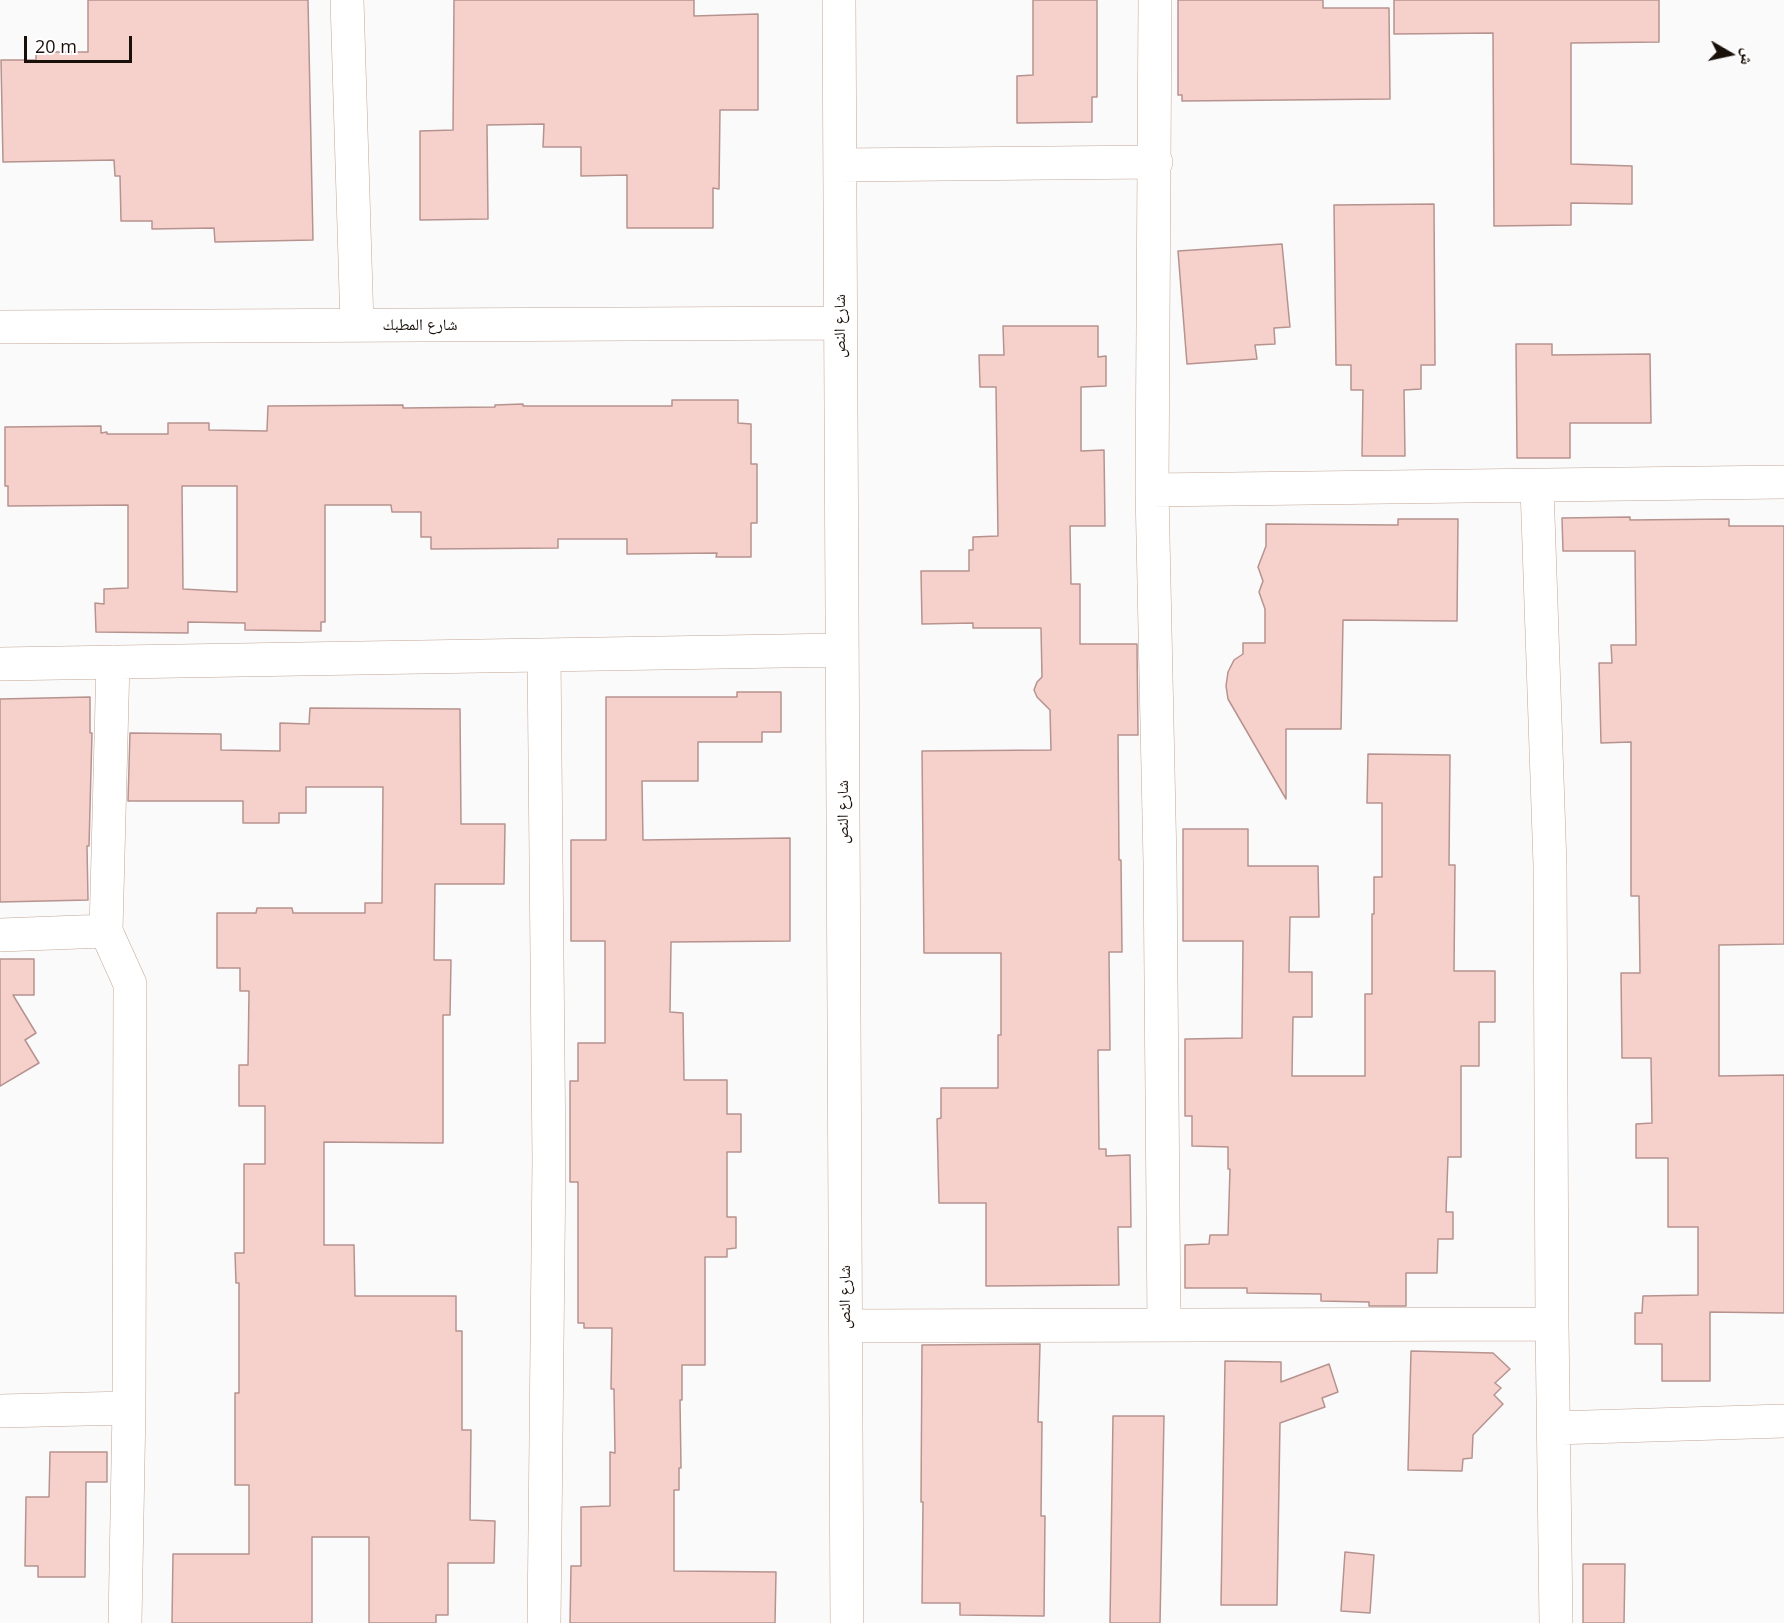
<!DOCTYPE html>
<meta charset="utf-8">
<style>
body{margin:0}
#map{position:relative;width:1784px;height:1623px;overflow:hidden;background:#fafafa;font-family:"Open Sans","Noto Naskh Arabic",sans-serif}
canvas{display:block}
.north{position:absolute;left:1700px;top:24px;width:60px;height:60px;-webkit-text-stroke:4px #fff;paint-order:stroke;rotate:99deg;font-size:16px;font-weight:700;line-height:24px;text-align:center;color:#1a100a}
.north::after{content:'';display:block;margin:auto;width:21px;height:27px;background:#1a100a;clip-path:polygon(50% 0,100% 100%,50% 72%,0 100%)}
.scale{position:absolute;left:24px;top:36px;width:108px;height:27px;box-sizing:border-box;border:3px solid #1a100a;border-top:0;padding-left:8px;font-size:18px;line-height:21px;white-space:nowrap;color:#1a100a;-webkit-text-stroke:4px #fff;paint-order:stroke}
</style>
<div id="map">
<canvas width="1784" height="1623"></canvas>
<div class="north">ش</div>
<div class="scale">20 m</div>
</div>
<script>
const c = document.querySelector('canvas').getContext('2d');
c.lineJoin = 'round';
function fill(path, color) { c.fillStyle = color; c.fill(path, 'evenodd'); }
function trace(path, color, width, dash) { c.strokeStyle = color; c.lineWidth = width; c.lineCap = dash ? 'butt' : 'round'; c.setLineDash(dash || []); c.stroke(path); }
function label(font, color, halo, rows, align = 'center') {
  c.font = font + ' "Open Sans","Noto Naskh Arabic",sans-serif'; c.lineWidth = 4.5; c.setLineDash([]); c.textBaseline = 'middle'; c.strokeStyle = halo; c.fillStyle = color; for (const [text, x, y, turn = 0] of rows) {
    c.save(); c.translate(x, y); c.rotate((+turn || 0) * Math.PI / 180); c.textAlign = isNaN(turn) ? turn : align; if (halo) c.strokeText(text, 0, 0); c.fillText(text, 0, 0); c.restore();
  }
}
const building = new Path2D(`
 M 88,0 L 308,0 L 313,240 L 215,242 L 214,228 L 152,229 L 152,221 L 121,221 L 120,176 L 115,176 L 114,160 L 3,162 L 1,60 L 36,60 L 36,52 L 88,52 Z
 M 454,0 L 694,0 L 694,16 L 758,14 L 758,110 L 720,110 L 719,189 L 713,188 L 713,228 L 627,228 L 627,175 L 581,176 L 581,147 L 543,147 L 544,124 L 487,125 L 488,219 L 420,220 L 420,131 L 453,130 Z
 M 1033,0 L 1097,0 L 1097,97 L 1092,97 L 1092,122 L 1017,123 L 1017,76 L 1033,75 Z
 M 1178,0 L 1323,0 L 1323,8 L 1389,8 L 1390,99 L 1182,101 L 1182,95 L 1178,95 Z
 M 1394,0 L 1659,0 L 1659,42 L 1571,43 L 1571,164 L 1632,166 L 1632,204 L 1571,203 L 1571,225 L 1494,226 L 1493,33 L 1394,34 Z
 M 1434,204 L 1435,365 L 1421,365 L 1421,389 L 1404,390 L 1405,456 L 1362,456 L 1363,390 L 1351,390 L 1351,365 L 1336,365 L 1334,205 Z
 M 1282,244 L 1290,327 L 1274,328 L 1275,344 L 1255,345 L 1257,359 L 1187,364 L 1178,251 Z
 M 1003,326 L 1098,326 L 1098,357 L 1106,356 L 1106,386 L 1081,387 L 1081,451 L 1104,450 L 1105,526 L 1070,526 L 1071,584 L 1080,584 L 1080,644 L 1137,644 L 1138,735 L 1118,735 L 1119,860 L 1121,860 L 1122,952 L 1109,952 L 1110,1050 L 1098,1050 L 1099,1149 L 1106,1149 L 1106,1156 L 1130,1155 L 1131,1227 L 1118,1227 L 1119,1285 L 986,1286 L 986,1203 L 939,1203 L 937,1119 L 941,1118 L 941,1088 L 998,1088 L 998,1035 L 1001,1035 L 1001,953 L 924,953 L 922,751 L 1051,750 L 1050,710 L 1037,697 L 1034,690 L 1037,682 L 1042,677 L 1041,628 L 973,628 L 973,623 L 922,624 L 921,571 L 969,571 L 969,550 L 973,550 L 973,537 L 998,536 L 996,387 L 980,387 L 979,355 L 1004,355 Z
 M 1516,344 L 1552,344 L 1552,355 L 1650,354 L 1651,423 L 1570,423 L 1570,458 L 1517,458 Z
 M 672,400 L 738,400 L 738,423 L 751,424 L 751,464 L 757,464 L 757,523 L 751,523 L 751,557 L 716,557 L 717,553 L 627,554 L 627,539 L 558,539 L 558,548 L 431,549 L 431,537 L 421,537 L 421,512 L 392,512 L 391,505 L 325,505 L 325,622 L 321,622 L 321,631 L 245,630 L 245,623 L 188,622 L 188,633 L 96,632 L 95,603 L 104,604 L 104,589 L 128,588 L 128,505 L 8,506 L 8,486 L 5,486 L 5,427 L 101,426 L 101,433 L 107,432 L 107,434 L 168,434 L 168,423 L 209,423 L 209,430 L 267,431 L 268,406 L 403,405 L 403,408 L 495,407 L 495,405 L 523,404 L 523,406 L 672,406 ZM 182,486 L 237,486 L 237,592 L 183,589 Z
 M 1630,517 L 1630,520 L 1729,519 L 1729,526 L 1784,526 L 1784,944 L 1719,945 L 1719,1076 L 1784,1075 L 1784,1313 L 1710,1312 L 1710,1381 L 1662,1381 L 1662,1344 L 1635,1344 L 1635,1313 L 1642,1313 L 1643,1296 L 1698,1295 L 1698,1227 L 1668,1227 L 1668,1158 L 1636,1158 L 1636,1124 L 1652,1123 L 1651,1058 L 1622,1058 L 1621,973 L 1640,973 L 1639,896 L 1631,896 L 1631,742 L 1601,743 L 1599,663 L 1612,663 L 1611,645 L 1636,645 L 1635,551 L 1563,551 L 1562,518 Z
 M 1398,519 L 1458,519 L 1457,621 L 1343,620 L 1341,729 L 1286,729 L 1286,799 L 1228,699 L 1226,686 L 1228,672 L 1234,660 L 1243,654 L 1243,643 L 1265,643 L 1265,609 L 1259,592 L 1263,581 L 1258,567 L 1266,546 L 1266,524 L 1398,525 Z
 M 737,692 L 781,692 L 781,732 L 762,732 L 762,742 L 698,742 L 698,781 L 642,781 L 643,840 L 790,838 L 790,941 L 671,942 L 670,1012 L 683,1013 L 684,1080 L 727,1080 L 727,1114 L 741,1114 L 741,1152 L 727,1152 L 727,1217 L 736,1217 L 736,1248 L 727,1249 L 727,1257 L 705,1257 L 705,1365 L 682,1365 L 682,1400 L 680,1400 L 681,1468 L 679,1468 L 679,1490 L 674,1490 L 674,1571 L 776,1572 L 775,1623 L 570,1623 L 571,1566 L 581,1566 L 581,1507 L 610,1506 L 610,1452 L 615,1453 L 614,1389 L 611,1389 L 612,1328 L 584,1328 L 584,1323 L 578,1323 L 578,1182 L 570,1182 L 570,1081 L 578,1081 L 578,1043 L 605,1043 L 605,941 L 571,941 L 571,840 L 606,840 L 606,697 L 737,697 Z
 M 90,697 L 90,733 L 92,733 L 89,846 L 87,846 L 88,900 L 0,902 L 0,699 Z
 M 310,708 L 460,709 L 461,824 L 505,824 L 504,884 L 435,884 L 434,960 L 451,960 L 450,1015 L 443,1015 L 443,1143 L 324,1142 L 324,1245 L 354,1245 L 355,1296 L 456,1296 L 456,1331 L 462,1331 L 462,1430 L 471,1430 L 470,1520 L 495,1521 L 494,1563 L 448,1563 L 448,1615 L 436,1615 L 436,1623 L 369,1623 L 369,1537 L 312,1537 L 312,1623 L 172,1623 L 173,1554 L 249,1554 L 249,1485 L 235,1485 L 235,1393 L 239,1393 L 239,1283 L 236,1283 L 235,1253 L 244,1253 L 244,1164 L 265,1164 L 265,1106 L 239,1106 L 239,1065 L 248,1065 L 249,991 L 240,991 L 240,968 L 217,968 L 217,913 L 256,913 L 257,908 L 292,908 L 293,913 L 365,913 L 365,903 L 382,903 L 383,787 L 306,787 L 306,813 L 279,813 L 279,823 L 243,823 L 243,801 L 128,801 L 130,733 L 221,734 L 221,750 L 280,751 L 280,723 L 309,724 Z
 M 1368,754 L 1450,755 L 1449,865 L 1455,865 L 1454,971 L 1495,971 L 1495,1022 L 1479,1022 L 1479,1066 L 1461,1066 L 1461,1157 L 1448,1157 L 1446,1212 L 1453,1212 L 1453,1239 L 1438,1239 L 1437,1273 L 1406,1273 L 1406,1306 L 1369,1306 L 1369,1302 L 1321,1301 L 1321,1294 L 1247,1293 L 1247,1288 L 1185,1288 L 1185,1245 L 1209,1244 L 1210,1235 L 1228,1235 L 1230,1169 L 1228,1169 L 1228,1147 L 1192,1146 L 1192,1116 L 1185,1116 L 1185,1039 L 1242,1038 L 1243,941 L 1183,941 L 1183,829 L 1248,829 L 1248,866 L 1318,866 L 1319,917 L 1290,917 L 1289,972 L 1312,972 L 1312,1017 L 1293,1017 L 1292,1076 L 1365,1076 L 1365,994 L 1372,994 L 1372,914 L 1374,914 L 1374,877 L 1382,877 L 1382,803 L 1367,803 Z
 M 0,959 L 34,959 L 34,995 L 13,995 L 36,1033 L 25,1040 L 39,1063 L 0,1086 Z
 M 1040,1344 L 1038,1422 L 1042,1422 L 1041,1516 L 1045,1516 L 1044,1616 L 960,1615 L 960,1603 L 922,1603 L 923,1502 L 921,1502 L 922,1345 Z
 M 1411,1351 L 1493,1353 L 1510,1369 L 1495,1383 L 1501,1388 L 1494,1395 L 1503,1404 L 1473,1435 L 1472,1458 L 1463,1459 L 1462,1471 L 1408,1470 Z
 M 1225,1361 L 1281,1362 L 1281,1382 L 1329,1364 L 1338,1392 L 1322,1398 L 1325,1407 L 1280,1423 L 1277,1605 L 1221,1605 Z
 M 1113,1416 L 1164,1416 L 1160,1623 L 1110,1623 Z
 M 50,1452 L 107,1452 L 107,1482 L 86,1482 L 85,1577 L 38,1577 L 38,1566 L 25,1566 L 26,1497 L 49,1497 Z
 M 1345,1552 L 1374,1555 L 1370,1613 L 1341,1611 Z
 M 1583,1564 L 1625,1564 L 1624,1623 L 1583,1623 Z`);
fill(building, '#f6d1cc');
trace(building, '#b6938f', 1.5);
const minor = new Path2D(`
 M 347,0 L 357,325
 M 839,0 L 847,1623
 M 1155,0 L 1152,490 L 1160,863 L 1164,1325
 M 840,165 L 1156,162
 M 0,327 L 840,323
 M 1537,487 L 1550,865 L 1552,1324 L 1556,1623
 M 1152,490 L 1784,482
 M 544,655 L 549,1160 L 544,1623
 M 113,662 L 106,931 L 130,984 L 129,1408 L 125,1623
 M 0,664 L 842,650
 M 0,935 L 106,931
 M 846,1326 L 1552,1324
 M 0,1411 L 129,1408
 M 1554,1428 L 1784,1421`);
trace(minor, '#c3a594', 34);
trace(minor, '#fff', 33);
label('16px', '#1a100a', '#fff', [
 ["شارع المطبك",420,325],
 ["شارع النص",840,326,-90],
 ["شارع النص",843,812,-90],
 ["شارع النص",845,1297,-90]
]);
</script>
